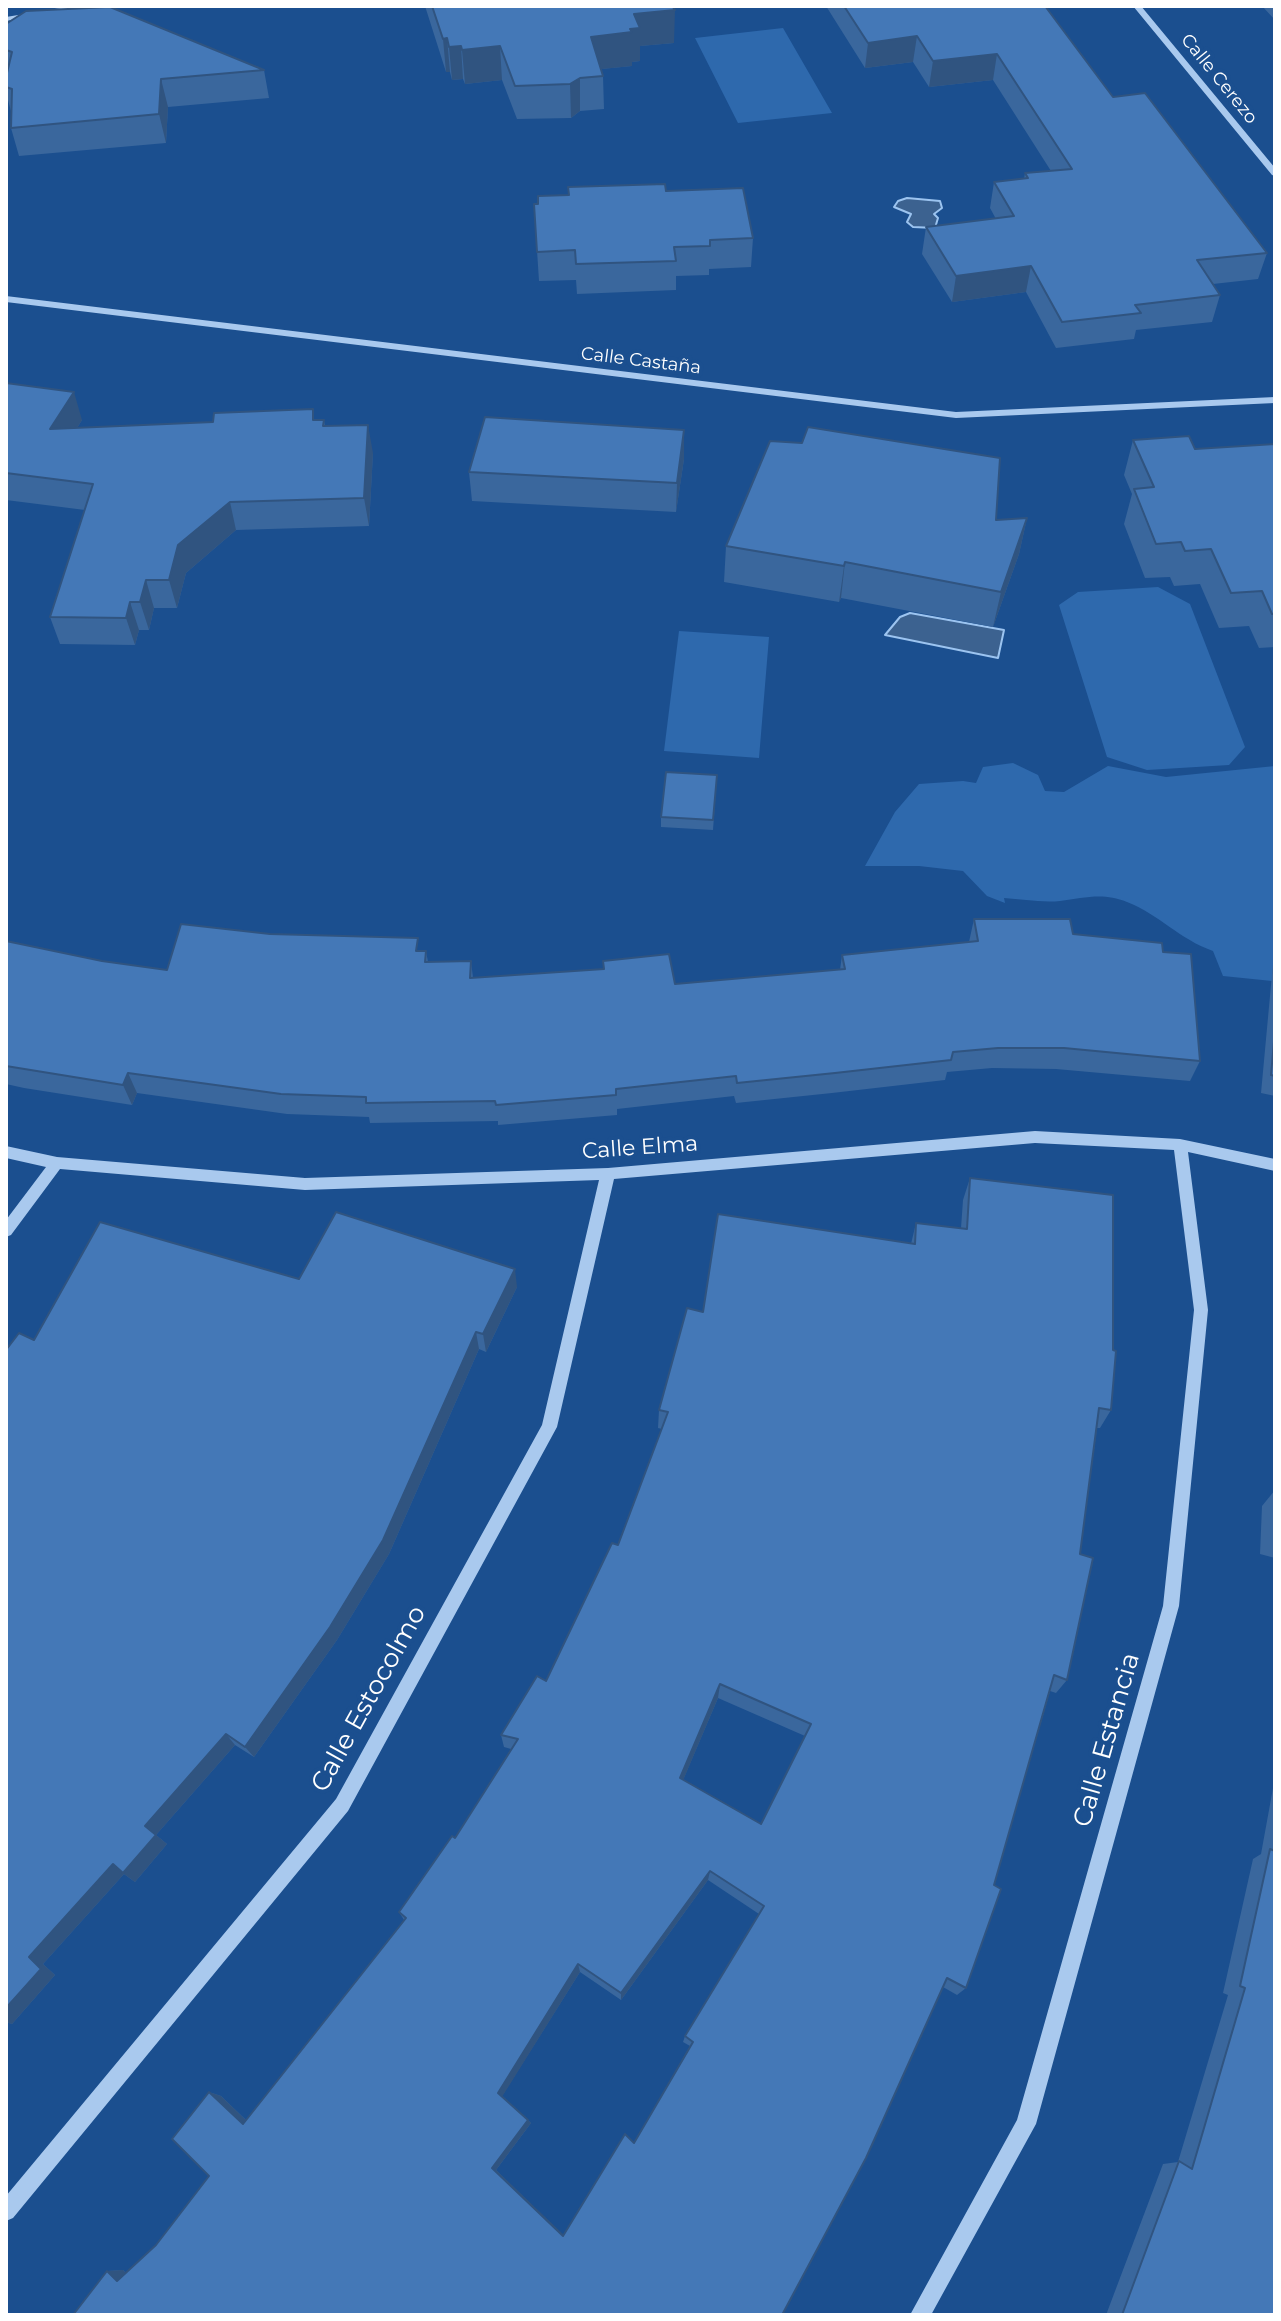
<!DOCTYPE html>
<meta charset="utf-8">
<style>
body{margin:0}
#map{position:relative;width:1281px;height:2321px;overflow:hidden;background:#1b4f8f;font-family:Montserrat,sans-serif}
canvas{display:block}
.frame{position:absolute;inset:0;border:8px solid #fff;pointer-events:none}
</style>
<div id="map">
<canvas width="1281" height="2321"></canvas>
<div class="frame"></div>
</div>
<script>
const c = document.querySelector('canvas').getContext('2d');
c.lineJoin = 'round';
function fill(path, color) { c.fillStyle = color; c.fill(path, 'evenodd'); }
function trace(path, color, width, dash) { c.strokeStyle = color; c.lineWidth = width; c.lineCap = dash ? 'butt' : 'round'; c.setLineDash(dash || []); c.stroke(path); }
function label(font, color, halo, rows, align = 'center') {
  c.font = font + ' Montserrat,sans-serif'; c.lineWidth = 8; c.setLineDash([]); c.textBaseline = 'middle'; c.strokeStyle = halo; c.fillStyle = color; for (const [text, x, y, turn = 0] of rows) {
    c.save(); c.translate(x, y); c.rotate((+turn || 0) * Math.PI / 180); c.textAlign = isNaN(turn) ? turn : align; if (halo) c.strokeText(text, 0, 0); c.fillText(text, 0, 0); c.restore();
  }
}
fill(new Path2D(`
 M 783,28 L 832,113 L 738,123 L 695,38 Z
 M 1158,587 L 1190,604 L 1245,747 L 1229,765 L 1147,770 L 1107,757 L 1059,605 L 1078,592 Z
 M 679,631 L 769,637 L 759,758 L 664,751 Z
 M 1013,763 L 1038,775 L 1045,791 L 1064,792 L 1108,766 L 1166,777 L 1275,766 L 1275,942 L 1272,981 L 1223,976 L 1213,951 C 1179,939 1160,915 1127,902 C 1103,892 1084,898 1060,901 C 1042,903 1022,899 1004,898 L 1005,903 L 987,896 L 963,871 L 919,866 L 865,866 L 895,812 L 919,784 L 963,781 L 976,783 L 983,767 Z`), '#2e69ad');
const water = new Path2D(`
 M 907,198 L 940,201 L 942,208 L 934,214 L 938,218 L 935,228 L 913,227 L 907,222 L 911,214 L 894,207 L 898,201 Z
 M 910,613 L 1004,630 L 998,658 L 885,635 L 900,617 Z`);
fill(water, '#3c6290');
trace(water, '#9cc4f0', 2);
fill(new Path2D(`
 M 73,6 L 91,6 L 6,21 L 6,17 Z
 M 1133,6 L 1141,6 L 1275,168 L 1275,176 L 1272,175 Z
 M 6,296 L 956,412 L 1275,397 L 1275,403 L 956,418 L 6,302 Z
 M 1035,1131 L 1180,1139 L 1275,1159 L 1275,1171 L 1188,1152 L 1208,1310 L 1179,1606 L 1036,2124 L 931,2315 L 910,2315 L 1017,2120 L 1163,1606 L 1194,1310 L 1174,1150 L 1035,1143 L 614,1179 L 557,1427 L 348,1811 L 13,2218 L 6,2221 L 6,2196 L 336,1799 L 542,1425 L 599,1180 L 305,1190 L 60,1169 L 11,1235 L 6,1237 L 6,1220 L 46,1167 L 6,1158 L 6,1146 L 57,1157 L 305,1178 L 608,1168 Z`), '#a9c9ee');
fill(new Path2D(`
 M 425,6 L 672,6 L 674,43 L 640,46 L 640,61 L 632,62 L 632,66 L 601,69 L 603,76 L 604,109 L 580,111 L 571,118 L 517,119 L 502,80 L 465,84 L 463,79 L 452,80 L 450,72 L 446,72 Z
 M 826,6 L 1045,6 L 1113,97 L 1267,253 L 1258,279 L 1213,284 L 1220,295 L 1212,322 L 1136,330 L 1134,339 L 1056,348 L 1026,292 L 952,302 L 922,254 L 926,227 L 996,219 L 990,208 L 994,182 L 1024,179 L 1025,173 L 1051,171 L 993,80 L 929,87 L 913,62 L 865,68 Z
 M 1262,6 L 1275,6 L 1275,20 Z
 M 6,24 L 264,70 L 269,98 L 168,107 L 166,143 L 19,156 L 11,128 L 11,111 L 6,93 Z
 M 568,187 L 666,191 L 753,238 L 751,267 L 709,269 L 709,275 L 676,276 L 676,290 L 577,294 L 576,280 L 539,281 L 534,204 L 538,204 L 568,195 Z
 M 6,383 L 82,420 L 77,428 L 324,420 L 325,426 L 373,453 L 369,526 L 236,530 L 186,573 L 177,608 L 154,608 L 149,630 L 139,630 L 135,645 L 60,644 L 50,617 L 85,510 L 6,500 Z
 M 684,430 L 684,459 L 676,512 L 472,501 L 469,472 Z
 M 1133,440 L 1195,449 L 1275,444 L 1275,647 L 1259,648 L 1249,626 L 1219,628 L 1200,584 L 1174,586 L 1170,577 L 1145,578 L 1124,524 L 1132,494 L 1124,475 Z
 M 1027,518 L 1019,554 L 993,627 L 841,598 L 839,602 L 724,582 L 726,546 Z
 M 717,775 L 713,830 L 661,827 L 661,817 Z
 M 974,919 L 1073,934 L 1163,952 L 1200,1061 L 1190,1081 L 1056,1069 L 992,1068 L 947,1072 L 945,1080 L 832,1093 L 736,1103 L 734,1096 L 617,1109 L 617,1115 L 498,1125 L 498,1121 L 370,1123 L 369,1117 L 287,1114 L 137,1093 L 132,1105 L 24,1088 L 6,1084 L 6,941 L 102,961 L 167,970 L 426,951 L 428,962 L 471,961 L 473,978 L 603,969 L 603,961 L 675,984 L 840,970 L 842,955 L 969,942 Z
 M 1275,942 L 1275,1096 L 1261,1093 Z
 M 970,1178 L 1111,1410 L 1100,1428 L 1097,1428 L 1080,1554 L 1067,1680 L 1056,1693 L 1050,1691 L 994,1885 L 966,1988 L 957,1995 L 943,1987 L 782,2315 L 73,2315 L 107,2271 L 123,2270 L 126,2273 L 156,2245 L 209,2176 L 209,2092 L 221,2096 L 246,2120 L 404,1920 L 399,1912 L 455,1838 L 511,1749 L 504,1747 L 501,1735 L 546,1681 L 618,1545 L 662,1429 L 658,1428 L 659,1410 L 703,1312 L 911,1244 L 916,1223 L 961,1228 L 963,1200 ZM 718,1698 L 805,1736 L 761,1824 L 683,1780 ZM 708,1880 L 759,1914 L 685,2036 L 683,2042 L 690,2046 L 634,2143 L 563,2235 L 496,2170 L 531,2123 L 502,2096 L 580,1972 L 621,2000 Z
 M 299,1279 L 517,1287 L 486,1352 L 479,1349 L 389,1554 L 337,1640 L 254,1757 L 235,1745 L 156,1835 L 167,1844 L 135,1882 L 124,1874 L 43,1964 L 55,1975 L 12,2024 L 6,2022 L 6,1350 L 34,1340 Z
 M 1275,1490 L 1275,1558 L 1260,1554 L 1262,1506 Z
 M 1275,1777 L 1275,2315 L 1106,2315 L 1163,2164 L 1178,2162 L 1228,1995 L 1223,1993 L 1253,1859 L 1261,1854 Z`), '#3a679d');
fill(new Path2D(`
 M 675,10 L 674,43 L 640,46 L 640,61 L 632,62 L 632,66 L 592,70 L 591,37 L 634,14 Z
 M 917,36 L 913,62 L 865,68 L 868,43 Z
 M 447,38 L 450,72 L 446,72 L 443,39 Z
 M 461,46 L 463,79 L 452,80 L 449,47 Z
 M 500,46 L 502,80 L 465,84 L 462,50 Z
 M 997,54 L 993,80 L 929,87 L 933,61 Z
 M 580,78 L 580,111 L 571,118 L 570,84 Z
 M 161,79 L 168,107 L 166,143 L 159,114 Z
 M 1031,266 L 1026,292 L 952,302 L 956,276 Z
 M 74,392 L 82,420 L 59,457 L 50,429 Z
 M 368,425 L 373,453 L 369,526 L 364,498 Z
 M 684,430 L 684,459 L 676,512 L 677,483 Z
 M 230,502 L 236,530 L 186,573 L 177,608 L 169,580 L 178,545 Z
 M 1027,518 L 1019,554 L 993,627 L 1001,592 Z
 M 845,562 L 841,598 L 839,602 L 844,566 Z
 M 146,580 L 154,608 L 149,630 L 140,602 Z
 M 130,602 L 139,630 L 135,645 L 126,618 Z
 M 128,1073 L 137,1093 L 132,1105 L 123,1085 Z
 M 515,1269 L 517,1287 L 486,1352 L 483,1334 Z
 M 476,1332 L 479,1349 L 389,1554 L 337,1640 L 254,1757 L 245,1747 Z
 M 720,1684 L 718,1698 L 679,1790 L 680,1778 Z
 M 226,1734 L 235,1745 L 156,1835 L 145,1826 Z
 M 156,1835 L 167,1844 L 135,1882 L 124,1874 L 43,1964 L 55,1975 L 12,2024 L 6,2022 L 6,2008 L 29,1957 L 113,1864 Z
 M 710,1871 L 708,1880 L 621,2000 L 621,1993 Z
 M 578,1964 L 580,1972 L 502,2097 L 498,2093 Z
 M 209,2092 L 221,2096 L 254,2128 L 243,2124 Z
 M 528,2120 L 531,2123 L 496,2170 L 565,2236 L 563,2236 L 492,2168 Z
 M 123,2270 L 132,2280 L 117,2281 L 107,2271 Z`), '#305480');
const building = new Path2D(`
 M 432,6 L 672,6 L 675,10 L 634,14 L 640,28 L 630,29 L 632,32 L 591,37 L 603,76 L 580,78 L 570,84 L 515,86 L 500,46 L 462,50 L 461,46 L 449,47 L 447,38 L 443,39 Z
 M 844,6 L 1045,6 L 1113,97 L 1145,93 L 1267,253 L 1197,260 L 1220,295 L 1135,305 L 1141,313 L 1062,322 L 1031,266 L 956,276 L 926,227 L 1014,216 L 994,182 L 1028,178 L 1025,173 L 1072,169 L 997,54 L 933,61 L 917,36 L 868,43 Z
 M 110,7 L 264,70 L 161,79 L 159,114 L 11,128 L 12,89 L 6,87 L 6,77 L 12,52 L 6,50 L 6,24 L 26,11 Z
 M 665,184 L 666,191 L 743,188 L 753,238 L 710,240 L 710,246 L 674,247 L 676,261 L 576,264 L 575,250 L 537,252 L 534,204 L 538,204 L 538,196 L 569,195 L 568,187 Z
 M 6,383 L 74,392 L 50,429 L 213,422 L 214,413 L 313,409 L 313,420 L 324,420 L 323,426 L 368,425 L 364,498 L 230,502 L 178,545 L 169,580 L 146,580 L 140,602 L 130,602 L 126,618 L 50,617 L 93,484 L 6,473 Z
 M 485,417 L 684,430 L 677,483 L 469,472 Z
 M 808,427 L 1000,458 L 996,520 L 1027,518 L 1001,592 L 845,562 L 844,566 L 726,546 L 770,441 L 802,443 Z
 M 1189,436 L 1195,449 L 1275,444 L 1275,614 L 1272,614 L 1262,591 L 1231,593 L 1211,549 L 1185,551 L 1181,542 L 1156,544 L 1134,489 L 1154,487 L 1133,440 Z
 M 666,772 L 717,775 L 713,820 L 661,817 Z
 M 974,919 L 1070,919 L 1073,934 L 1162,943 L 1163,952 L 1191,954 L 1200,1061 L 1064,1048 L 998,1048 L 953,1052 L 951,1060 L 835,1073 L 737,1083 L 736,1076 L 616,1089 L 616,1095 L 496,1105 L 495,1101 L 366,1103 L 366,1097 L 281,1094 L 128,1073 L 123,1085 L 6,1066 L 6,941 L 102,961 L 167,970 L 181,924 L 270,934 L 418,938 L 416,951 L 426,951 L 425,962 L 471,961 L 470,978 L 604,969 L 603,961 L 669,954 L 675,984 L 845,969 L 842,955 L 978,941 Z
 M 1275,1030 L 1275,1076 L 1271,1075 Z
 M 970,1178 L 1113,1195 L 1113,1350 L 1116,1351 L 1111,1410 L 1099,1408 L 1080,1554 L 1093,1558 L 1067,1680 L 1054,1675 L 994,1885 L 1001,1889 L 966,1988 L 947,1978 L 866,2158 L 782,2315 L 73,2315 L 107,2271 L 117,2281 L 156,2245 L 209,2176 L 172,2139 L 209,2092 L 243,2124 L 406,1918 L 399,1912 L 452,1836 L 455,1838 L 518,1739 L 501,1735 L 537,1676 L 546,1681 L 612,1543 L 618,1545 L 668,1412 L 659,1410 L 687,1308 L 703,1312 L 718,1214 L 915,1244 L 916,1223 L 967,1229 ZM 720,1684 L 811,1724 L 761,1824 L 680,1778 ZM 710,1871 L 764,1906 L 685,2036 L 693,2042 L 634,2143 L 625,2134 L 563,2236 L 492,2168 L 528,2120 L 498,2093 L 578,1964 L 621,1993 Z
 M 336,1212 L 515,1269 L 483,1334 L 476,1332 L 383,1540 L 330,1627 L 245,1747 L 226,1734 L 145,1826 L 156,1835 L 123,1873 L 113,1864 L 29,1957 L 41,1969 L 6,2008 L 6,1350 L 19,1333 L 34,1340 L 100,1222 L 299,1279 Z
 M 1270,1849 L 1275,1851 L 1275,2315 L 1122,2315 L 1179,2161 L 1192,2169 L 1245,1988 L 1240,1986 Z`);
fill(building, '#4478b7');
trace(building, '#305480', 2);
label('18px', '#fff', '#1b4f8f', [
 ["Calle Cerezo",1219,79,51],
 ["Calle Castaña",641,361,7]
]);
label('22px', '#fff', '#1b4f8f', [
 ["Calle Elma",640,1148,-4]
]);
label('26px', '#fff', '#1b4f8f', [
 ["Calle Estocolmo",369,1699,-61],
 ["Calle Estancia",1107,1740,-74]
]);
</script>
